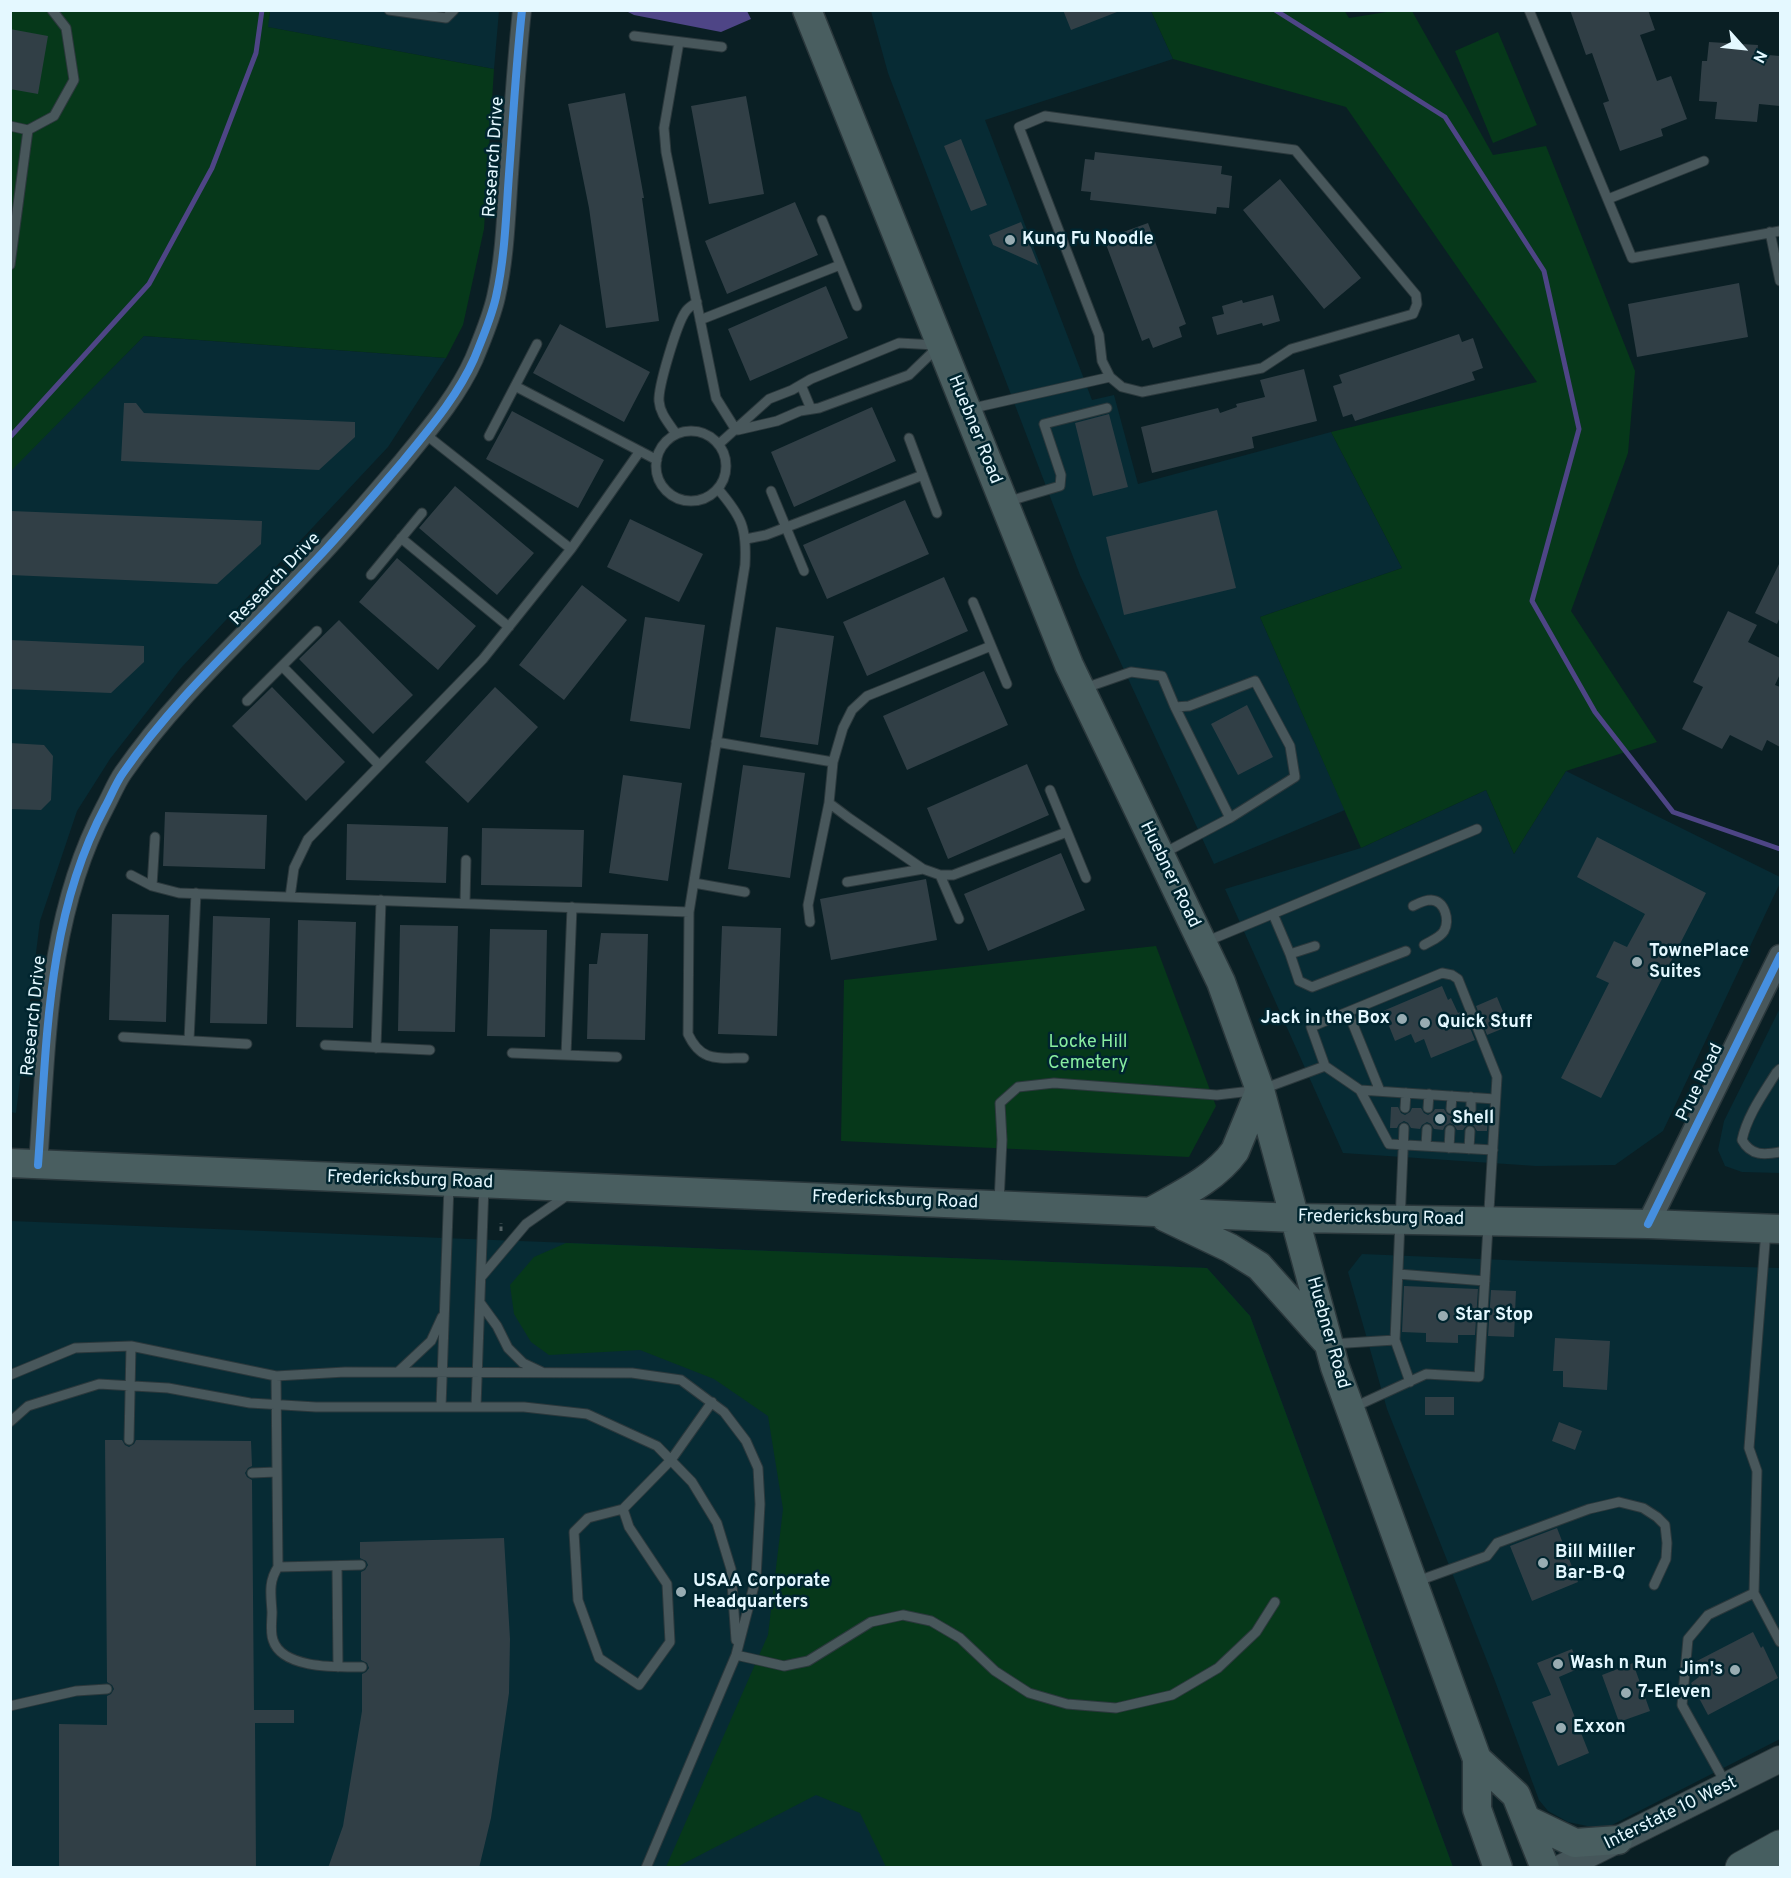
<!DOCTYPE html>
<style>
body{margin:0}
#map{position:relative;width:1791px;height:1878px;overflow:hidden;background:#0a1f24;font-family:Overpass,sans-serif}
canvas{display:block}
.frame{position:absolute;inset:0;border:12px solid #e4f8ff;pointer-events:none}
.north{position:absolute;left:1713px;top:18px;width:60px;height:60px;-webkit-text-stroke:4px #00252f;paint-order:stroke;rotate:117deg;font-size:16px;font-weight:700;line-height:24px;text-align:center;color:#e4f8ff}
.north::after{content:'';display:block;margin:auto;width:21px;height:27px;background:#e4f8ff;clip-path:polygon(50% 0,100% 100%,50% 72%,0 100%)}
</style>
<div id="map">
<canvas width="1791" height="1878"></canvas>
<div class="frame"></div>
<div class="north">N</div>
</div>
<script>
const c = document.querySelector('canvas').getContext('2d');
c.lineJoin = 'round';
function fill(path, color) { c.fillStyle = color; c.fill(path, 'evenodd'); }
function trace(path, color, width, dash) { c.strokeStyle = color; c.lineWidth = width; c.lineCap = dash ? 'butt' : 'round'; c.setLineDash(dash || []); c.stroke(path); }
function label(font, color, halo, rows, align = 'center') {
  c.font = font + ' Overpass,sans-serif'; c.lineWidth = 5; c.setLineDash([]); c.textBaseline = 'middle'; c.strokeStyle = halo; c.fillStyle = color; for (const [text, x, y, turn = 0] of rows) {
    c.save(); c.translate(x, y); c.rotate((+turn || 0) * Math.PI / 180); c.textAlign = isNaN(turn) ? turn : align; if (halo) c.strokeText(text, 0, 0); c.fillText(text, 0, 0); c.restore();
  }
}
fill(new Path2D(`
 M 270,11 L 499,11 L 494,69 L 267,27 Z
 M 871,11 L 1151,11 L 1173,59 L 985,120 L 1092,400 L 1114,395 L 1138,484 L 1331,432 L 1402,568 L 1260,617 L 1345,810 L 1214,864 L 1080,575 L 888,73 Z
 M 144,336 L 446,358 L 388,447 L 181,668 L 110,759 L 77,811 L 40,921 L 16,1113 L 10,1112 L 10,471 Z
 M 1566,771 L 1780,877 L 1780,883 L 1663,1131 L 1615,1165 L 1536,1166 L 1343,1153 L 1225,889 L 1361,848 L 1486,790 L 1514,854 Z
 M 1780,1008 L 1780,1173 L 1742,1172 L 1725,1166 L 1718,1150 L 1724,1121 Z
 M 11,1221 L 1207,1268 L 1250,1316 L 1453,1867 L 11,1868 Z
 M 1362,1254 L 1529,1261 L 1780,1268 L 1780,1739 L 1610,1826 L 1587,1826 L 1568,1822 L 1548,1811 L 1539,1800 L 1495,1681 L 1387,1409 L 1348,1272 Z`), '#072b34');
fill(new Path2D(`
 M 1344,10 L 1349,18 L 1393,11 L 1412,11 L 1493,155 L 1546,146 L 1635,371 L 1628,453 L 1571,611 L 1657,742 L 1566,771 L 1514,854 L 1486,790 L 1361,848 L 1260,617 L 1402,568 L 1331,432 L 1537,382 L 1346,107 L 1173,59 L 1151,11 Z
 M 11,11 L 270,11 L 268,27 L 494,69 L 484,229 L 463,325 L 446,358 L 144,336 L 11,471 Z
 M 1498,32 L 1537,125 L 1493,143 L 1455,51 Z
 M 1156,946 L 1216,1106 L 1189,1157 L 841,1141 L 844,980 Z
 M 566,1243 L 1207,1268 L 1250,1316 L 1453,1867 L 886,1867 L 860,1813 L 816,1795 L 677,1867 L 666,1867 L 768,1635 L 783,1509 L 768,1416 L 714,1379 L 640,1350 L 549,1355 L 531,1342 L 514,1314 L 510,1285 L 534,1257 Z`), '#06381a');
fill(new Path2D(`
 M 626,11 L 747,11 L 751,19 L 721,32 L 634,15 Z`), '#4e4586');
trace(new Path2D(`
 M 1275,10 L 1445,117 L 1544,271 L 1579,429 L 1532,601 L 1595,712 L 1673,812 L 1780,849
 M 10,437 L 149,284 L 212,168 L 256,53 L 262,10`), '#4e4586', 5);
fill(new Path2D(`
 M 1063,10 L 1117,10 L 1117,12 L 1071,30 Z
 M 1570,10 L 1648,10 L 1655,30 L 1640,35 L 1657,81 L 1671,76 L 1687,119 L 1661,129 L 1663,136 L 1620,151 L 1603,103 L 1609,101 L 1592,53 L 1586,55 Z
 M 10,29 L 48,36 L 38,94 L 10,89 Z
 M 1709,42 L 1758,45 L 1757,54 L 1780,56 L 1780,106 L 1759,104 L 1757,122 L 1715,119 L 1717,102 L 1699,101 L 1702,61 L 1707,61 Z
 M 625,93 L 644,198 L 642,198 L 659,321 L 606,328 L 589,208 L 568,104 Z
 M 746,96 L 764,194 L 709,204 L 691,106 Z
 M 961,139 L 987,205 L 971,211 L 944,146 Z
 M 1095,152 L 1222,166 L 1221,174 L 1232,176 L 1229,208 L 1217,207 L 1216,214 L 1090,200 L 1091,192 L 1081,191 L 1085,159 L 1094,160 Z
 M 1280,179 L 1361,278 L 1324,309 L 1243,210 Z
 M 795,202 L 818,255 L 727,294 L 705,241 Z
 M 1021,222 L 1038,265 L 993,245 L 989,235 Z
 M 1148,223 L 1186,324 L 1179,327 L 1182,337 L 1153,348 L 1149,338 L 1142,341 L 1104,239 Z
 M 1739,283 L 1748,337 L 1637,357 L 1628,304 Z
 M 826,286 L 848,338 L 750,381 L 728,329 Z
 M 1273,295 L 1280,321 L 1263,326 L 1262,323 L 1217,335 L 1212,317 L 1224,314 L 1222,306 L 1242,300 L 1243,303 Z
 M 560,324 L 650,372 L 624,422 L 533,373 Z
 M 1459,334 L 1462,342 L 1473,338 L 1483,368 L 1472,372 L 1475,380 L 1355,421 L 1352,414 L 1343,417 L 1333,386 L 1342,383 L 1339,375 Z
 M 1304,369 L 1317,421 L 1252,437 L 1254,448 L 1152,473 L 1141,427 L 1218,408 L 1220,413 L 1237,407 L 1236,404 L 1265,397 L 1260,380 Z
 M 124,403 L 136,403 L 144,413 L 355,422 L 355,437 L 319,470 L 121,461 Z
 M 872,407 L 896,461 L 794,507 L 771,452 Z
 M 512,411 L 604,460 L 578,508 L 486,459 Z
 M 1109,414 L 1128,487 L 1093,496 L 1075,423 Z
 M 455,486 L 534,553 L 497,595 L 419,528 Z
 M 905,500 L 929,554 L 827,599 L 803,545 Z
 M 1217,510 L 1236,588 L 1124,615 L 1106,537 Z
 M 11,511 L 262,521 L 261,544 L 217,584 L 10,575 Z
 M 630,519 L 703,554 L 679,602 L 607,567 Z
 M 397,558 L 476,626 L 438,670 L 359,602 Z
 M 1780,562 L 1780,617 L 1777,624 L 1755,613 Z
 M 944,577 L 968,631 L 867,676 L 843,622 Z
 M 582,585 L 627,620 L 564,700 L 519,665 Z
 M 1728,611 L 1757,625 L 1748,642 L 1780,658 L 1780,674 L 1775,685 L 1780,687 L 1780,747 L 1767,740 L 1762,751 L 1730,735 L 1722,749 L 1682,729 L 1703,687 L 1693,682 Z
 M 645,617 L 705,625 L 690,729 L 630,721 Z
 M 339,620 L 413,695 L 373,734 L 299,659 Z
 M 776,627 L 834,636 L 818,745 L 760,737 Z
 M 10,640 L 144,646 L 144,662 L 111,693 L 10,689 Z
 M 984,671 L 1008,725 L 907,770 L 883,716 Z
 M 272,687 L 345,762 L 306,801 L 232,726 Z
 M 495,687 L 538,727 L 468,803 L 425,762 Z
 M 1247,705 L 1273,757 L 1238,775 L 1211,724 Z
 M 10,743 L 44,745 L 53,756 L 51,800 L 41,810 L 10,809 Z
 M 1027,764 L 1049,815 L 948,859 L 927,808 Z
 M 743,765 L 805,773 L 790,878 L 728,869 Z
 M 623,775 L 682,783 L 668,881 L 609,873 Z
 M 165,812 L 267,815 L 265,869 L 163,866 Z
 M 347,824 L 448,827 L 446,883 L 346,880 Z
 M 482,828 L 584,830 L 582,887 L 481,885 Z
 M 1597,837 L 1706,893 L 1601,1098 L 1561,1078 L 1609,983 L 1596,977 L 1614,941 L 1627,947 L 1645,914 L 1577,877 Z
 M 1061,853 L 1085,910 L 988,951 L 964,894 Z
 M 926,879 L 937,940 L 831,960 L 820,899 Z
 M 112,914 L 169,915 L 166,1022 L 109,1020 Z
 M 213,916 L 270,918 L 267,1024 L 210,1023 Z
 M 298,920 L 356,922 L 353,1028 L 296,1027 Z
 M 400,925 L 458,926 L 455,1032 L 398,1031 Z
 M 722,926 L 781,928 L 777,1036 L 718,1034 Z
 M 490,929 L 547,930 L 545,1037 L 487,1036 Z
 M 601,933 L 648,934 L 645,1040 L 587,1039 L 589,964 L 597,964 Z
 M 1442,986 L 1448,1000 L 1451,998 L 1458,1013 L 1463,1011 L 1475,1040 L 1431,1058 L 1424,1039 L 1415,1043 L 1411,1034 L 1395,1041 L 1383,1011 Z
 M 1497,997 L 1509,1026 L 1487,1035 L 1476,1006 Z
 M 1391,1107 L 1398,1107 L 1401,1113 L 1405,1115 L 1410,1112 L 1412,1108 L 1421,1108 L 1424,1113 L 1428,1115 L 1433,1112 L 1435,1109 L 1444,1109 L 1447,1114 L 1451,1116 L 1456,1113 L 1458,1109 L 1464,1110 L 1466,1114 L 1470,1117 L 1475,1115 L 1478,1110 L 1488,1111 L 1487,1131 L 1477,1131 L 1474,1126 L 1470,1124 L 1465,1127 L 1463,1130 L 1457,1130 L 1454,1125 L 1450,1123 L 1445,1126 L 1443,1130 L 1434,1129 L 1431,1124 L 1427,1122 L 1422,1125 L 1420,1129 L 1411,1128 L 1408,1123 L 1404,1121 L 1399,1124 L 1397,1128 L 1390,1128 Z
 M 1404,1286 L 1478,1289 L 1475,1335 L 1458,1335 L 1458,1343 L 1426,1342 L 1426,1333 L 1402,1332 Z
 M 1491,1290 L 1516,1291 L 1514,1337 L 1488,1336 Z
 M 1555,1338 L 1610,1341 L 1607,1390 L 1563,1387 L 1563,1371 L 1553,1371 Z
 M 1425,1397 L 1454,1397 L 1454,1415 L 1425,1415 Z
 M 1559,1422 L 1582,1431 L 1575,1450 L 1552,1441 Z
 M 105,1440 L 122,1440 L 125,1445 L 129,1447 L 134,1444 L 136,1440 L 251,1441 L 252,1466 L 248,1468 L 245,1473 L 247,1477 L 252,1480 L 254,1710 L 294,1710 L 294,1723 L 255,1723 L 256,1868 L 59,1868 L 59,1724 L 107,1725 L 107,1696 L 111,1694 L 114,1689 L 112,1685 L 107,1682 Z
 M 1557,1528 L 1578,1582 L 1532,1601 L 1510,1546 Z
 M 504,1538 L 510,1639 L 509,1693 L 491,1818 L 479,1868 L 328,1868 L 343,1826 L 362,1711 L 362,1674 L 366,1672 L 369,1668 L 367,1663 L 361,1660 L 361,1572 L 365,1570 L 368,1565 L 366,1561 L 360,1558 L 360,1542 Z
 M 1753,1632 L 1761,1648 L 1763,1646 L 1778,1678 L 1708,1715 L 1691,1683 L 1699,1677 L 1693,1663 Z
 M 1572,1649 L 1580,1668 L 1559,1677 L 1589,1753 L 1558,1766 L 1532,1702 L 1551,1695 L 1537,1663 Z
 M 1633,1663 L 1650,1711 L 1619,1722 L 1602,1675 Z`), '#313f46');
const service = new Path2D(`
 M 389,10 L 446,18 L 454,10
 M 1529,10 L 1632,258 L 1780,231
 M 634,36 L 722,47
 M 679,42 L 664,128 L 666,152 L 716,398 L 736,430
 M 10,126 L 28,130
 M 1608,199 L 1704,161
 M 822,220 L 857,306
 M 1770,232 L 1780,281
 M 10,265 L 28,130 L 54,116 L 74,80 L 66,28 L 52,10
 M 700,320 L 840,265
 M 801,385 L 811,409
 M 515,386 L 657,460
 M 969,409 L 1110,377 L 1122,387 L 1142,392 L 1262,368 L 1291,349 L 1413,314 L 1417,304 L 1416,295 L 1295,150 L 1045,116 L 1019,127 L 1099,335 L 1102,361 L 1110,377
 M 738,430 L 777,421 L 800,411 L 819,408 L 909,375 L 938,347
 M656 466a35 35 0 1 1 70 0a35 35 0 1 1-70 0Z
 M 425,434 L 571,549
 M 676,434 C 669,423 660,414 659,401 C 658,387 677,323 686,311 C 689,307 693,305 697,302
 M 489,436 L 537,344
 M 909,438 L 937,513
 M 719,444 L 769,399 L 792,390 L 811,379 L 899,343 L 935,345
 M 718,489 C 742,517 747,528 745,565 L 689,912 L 688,1034 C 701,1062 717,1058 744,1058
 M 771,491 L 804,571
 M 1006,502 L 1060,486 L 1061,475 L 1044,424 L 1107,408
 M 401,538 L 509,627
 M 746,539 L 766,535 L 923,475
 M 371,575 L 422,513
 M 973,602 L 1007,684
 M 282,666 L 379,765
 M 1085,688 L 1131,672 L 1162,676 L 1175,707 L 1189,706 L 1255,681 L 1290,746 L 1295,777 L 1230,818 L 1162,854
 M 247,701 L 317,631
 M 1175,707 L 1230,818
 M 716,742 L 833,762
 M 1050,790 L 1086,878
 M 829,803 L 849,818 L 923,869 L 940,875 L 953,875 L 1067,832
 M 131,875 L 152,886 L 179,893 L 689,912
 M 940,875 L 959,919
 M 847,882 L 923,869
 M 694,883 L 745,892
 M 152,886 L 155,837
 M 290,897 L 294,868 L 308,839 L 483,659 L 571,549 L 640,451
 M 465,903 L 466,860
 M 1413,906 C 1419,903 1424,900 1431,900 C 1445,901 1450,920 1444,931 C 1440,938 1430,941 1424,945
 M 1273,914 L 1290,954
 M 810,922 L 808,905 L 829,803 L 833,762 L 843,728 L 852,710 L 867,696 L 991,646
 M 1205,942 L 1477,829
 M 1315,946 L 1290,954 L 1299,981 L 1312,987 L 1406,951
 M 1348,1012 L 1380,1091
 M 123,1037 L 247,1044
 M 189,1040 L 196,893
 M 325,1045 L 430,1050
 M 376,1048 L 381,900
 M 512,1053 L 617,1057
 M 566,1055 L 572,907
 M 1780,1069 L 1776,1073 C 1763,1094 1747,1116 1742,1140 C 1751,1156 1764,1155 1780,1152
 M 1360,1090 L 1495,1099
 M 1405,1108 L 1406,1093
 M 1428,1108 L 1429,1094
 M 1451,1109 L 1452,1096
 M 1471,1110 L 1471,1097
 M 1404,1128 L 1395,1340 L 1410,1382
 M 1426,1146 L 1427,1129
 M 1449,1148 L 1450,1130
 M 1469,1149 L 1470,1131
 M 999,1202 L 1002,1140 L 1000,1103 L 1018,1087 L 1054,1083 L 1217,1095 L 1260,1090 L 1325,1066
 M 1766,1230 L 1749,1448 L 1757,1471 L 1754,1593 L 1780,1642
 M 1398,1274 L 1485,1281
 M 482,1276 L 526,1224 L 569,1194
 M 481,1304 L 497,1326 L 508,1348 L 523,1363 L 542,1372
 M 1331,1344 L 1395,1340
 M 398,1372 L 431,1341 L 442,1317
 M 10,1375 L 75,1348 L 131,1346 L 276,1376 L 345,1372 L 632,1373 L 681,1380 L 724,1412 L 746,1441 L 758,1468 L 760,1504 L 756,1578 L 736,1655 L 646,1868
 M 276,1376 L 278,1567 C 268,1582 271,1595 272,1612 C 272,1620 270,1632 273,1640 C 282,1669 337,1667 362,1667
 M 441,1407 L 449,1185
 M 476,1407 L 484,1185
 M 1352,1408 L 1426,1374 L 1479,1377 L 1497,1077 L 1458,979 L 1452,975 L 1442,973 L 1311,1027 L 1325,1066 L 1360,1090 L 1389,1144 L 1493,1150
 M 10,1422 L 28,1406 L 99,1384 L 168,1388 L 250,1403 L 316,1407 L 524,1407 L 587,1414 L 657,1446 L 692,1482 L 717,1523 L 731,1569 L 736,1640
 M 129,1440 L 131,1346
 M 252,1473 L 276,1472
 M 623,1509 L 629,1527 L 667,1584 L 670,1642 L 639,1685 L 599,1658 L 578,1600 L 574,1532 L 588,1518 L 623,1509 L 671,1460 L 712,1402
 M 337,1566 L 338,1667
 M 278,1567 L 361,1565
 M 1415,1582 L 1487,1556 L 1497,1543 L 1589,1509 L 1619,1502 L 1643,1508 L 1657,1517 L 1665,1525 L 1667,1543 L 1666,1559 L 1654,1585
 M 736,1655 L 784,1666 L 808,1661 L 871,1622 L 903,1615 L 931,1621 L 960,1638 L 995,1671 L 1029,1693 L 1067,1704 L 1116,1708 L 1172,1695 L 1218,1668 L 1256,1632 L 1275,1602
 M 10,1706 L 76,1691 L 107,1689
 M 1726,1784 L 1682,1705 L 1688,1639 L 1708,1615 L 1754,1593`);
const minor = new Path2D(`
 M 38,1165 C 47,1043 46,918 105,807 C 111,796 116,783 123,773 C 177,695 248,633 312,564 C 344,531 373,496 403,461 C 429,429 457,397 474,359 C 482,339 491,319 496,297 C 505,257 506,215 509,174 C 513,119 516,65 522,10`);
const tertiary = new Path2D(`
 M 1648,1224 L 1780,956`);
const secondary = new Path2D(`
 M 1561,1868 L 1780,1759`);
const primary = new Path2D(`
 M 807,10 L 1069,665 L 1221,982 L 1260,1090 L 1335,1367 L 1477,1759 L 1477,1809 L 1498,1868
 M 10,1163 L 1295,1218 L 1648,1224 L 1780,1229
 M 1152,1211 C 1180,1195 1215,1179 1235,1151 L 1260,1090
 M 1165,1217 L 1230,1248 L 1259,1266 L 1325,1340
 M 1477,1759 L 1516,1795 L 1545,1868
 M 1527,1820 L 1575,1843 L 1618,1840`);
const motorway = new Path2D(`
 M 1742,1868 L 1780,1847`);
trace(service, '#2b383c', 11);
trace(minor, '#2b383c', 20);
trace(tertiary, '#2b383c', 25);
trace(secondary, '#2b383c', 28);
trace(primary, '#2b383c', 31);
trace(motorway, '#2b383c', 35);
trace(new Path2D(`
 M 501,1231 L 501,1223`), '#515f62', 3, [4.5, 3]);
trace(service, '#48575b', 9);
trace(minor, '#48575b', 18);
trace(tertiary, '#48575b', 22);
trace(secondary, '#45565a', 26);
trace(primary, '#495e60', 28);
trace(motorway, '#465e60', 33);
trace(new Path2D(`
 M 38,1165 C 47,1043 46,918 105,807 C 111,796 116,783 123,773 C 177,695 248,633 312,564 C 344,531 373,496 403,461 C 429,429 457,397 474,359 C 482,339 491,319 496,297 C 505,257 506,215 509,174 C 513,119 516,65 522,10
 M 1648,1224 L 1780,956`), '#468fdf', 8);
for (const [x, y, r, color] of [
 [1010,240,6,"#98acb2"],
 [1637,962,6,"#98acb2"],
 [1402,1019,6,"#98acb2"],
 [1425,1023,6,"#98acb2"],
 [1440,1119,6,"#98acb2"],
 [1443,1316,6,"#98acb2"],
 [1543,1563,6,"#98acb2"],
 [681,1592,6,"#98acb2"],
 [1558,1664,6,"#98acb2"],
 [1735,1670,6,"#98acb2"],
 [1626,1693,6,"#98acb2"],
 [1561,1728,6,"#98acb2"]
]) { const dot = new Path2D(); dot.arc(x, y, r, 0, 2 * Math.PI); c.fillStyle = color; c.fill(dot); trace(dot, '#00252f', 2); }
label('18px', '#e4f8ff', '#00252f', [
 ["Research Drive",495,157,-86],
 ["Huebner Road",974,430,68],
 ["Research Drive",276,580,-46],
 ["Huebner Road",1169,875,64],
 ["Research Drive",35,1016,-84],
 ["Prue Road",1701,1083,-64],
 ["Fredericksburg Road",410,1181,2],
 ["Fredericksburg Road",895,1201,2],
 ["Fredericksburg Road",1381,1219,1],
 ["Huebner Road",1327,1333,74],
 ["Interstate 10 West",1671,1814,-26]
]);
label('bold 18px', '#e4f8ff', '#00252f', [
 ["Kung Fu Noodle",1022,240],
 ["TownePlace",1649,952],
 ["Suites",1649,973],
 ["Jack in the Box",1390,1019,"right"],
 ["Quick Stuff",1437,1023],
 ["Shell",1452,1119],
 ["Star Stop",1455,1316],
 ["Bill Miller",1555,1553],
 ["Bar-B-Q",1555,1574],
 ["USAA Corporate",693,1582],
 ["Headquarters",693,1603],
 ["Wash n Run",1570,1664],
 ["Jim's",1723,1670,"right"],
 ["7-Eleven",1638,1693],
 ["Exxon",1573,1728]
], 'left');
label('18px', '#88eda0', '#00252f', [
 ["Locke Hill",1088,1043],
 ["Cemetery",1088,1064]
]);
</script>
